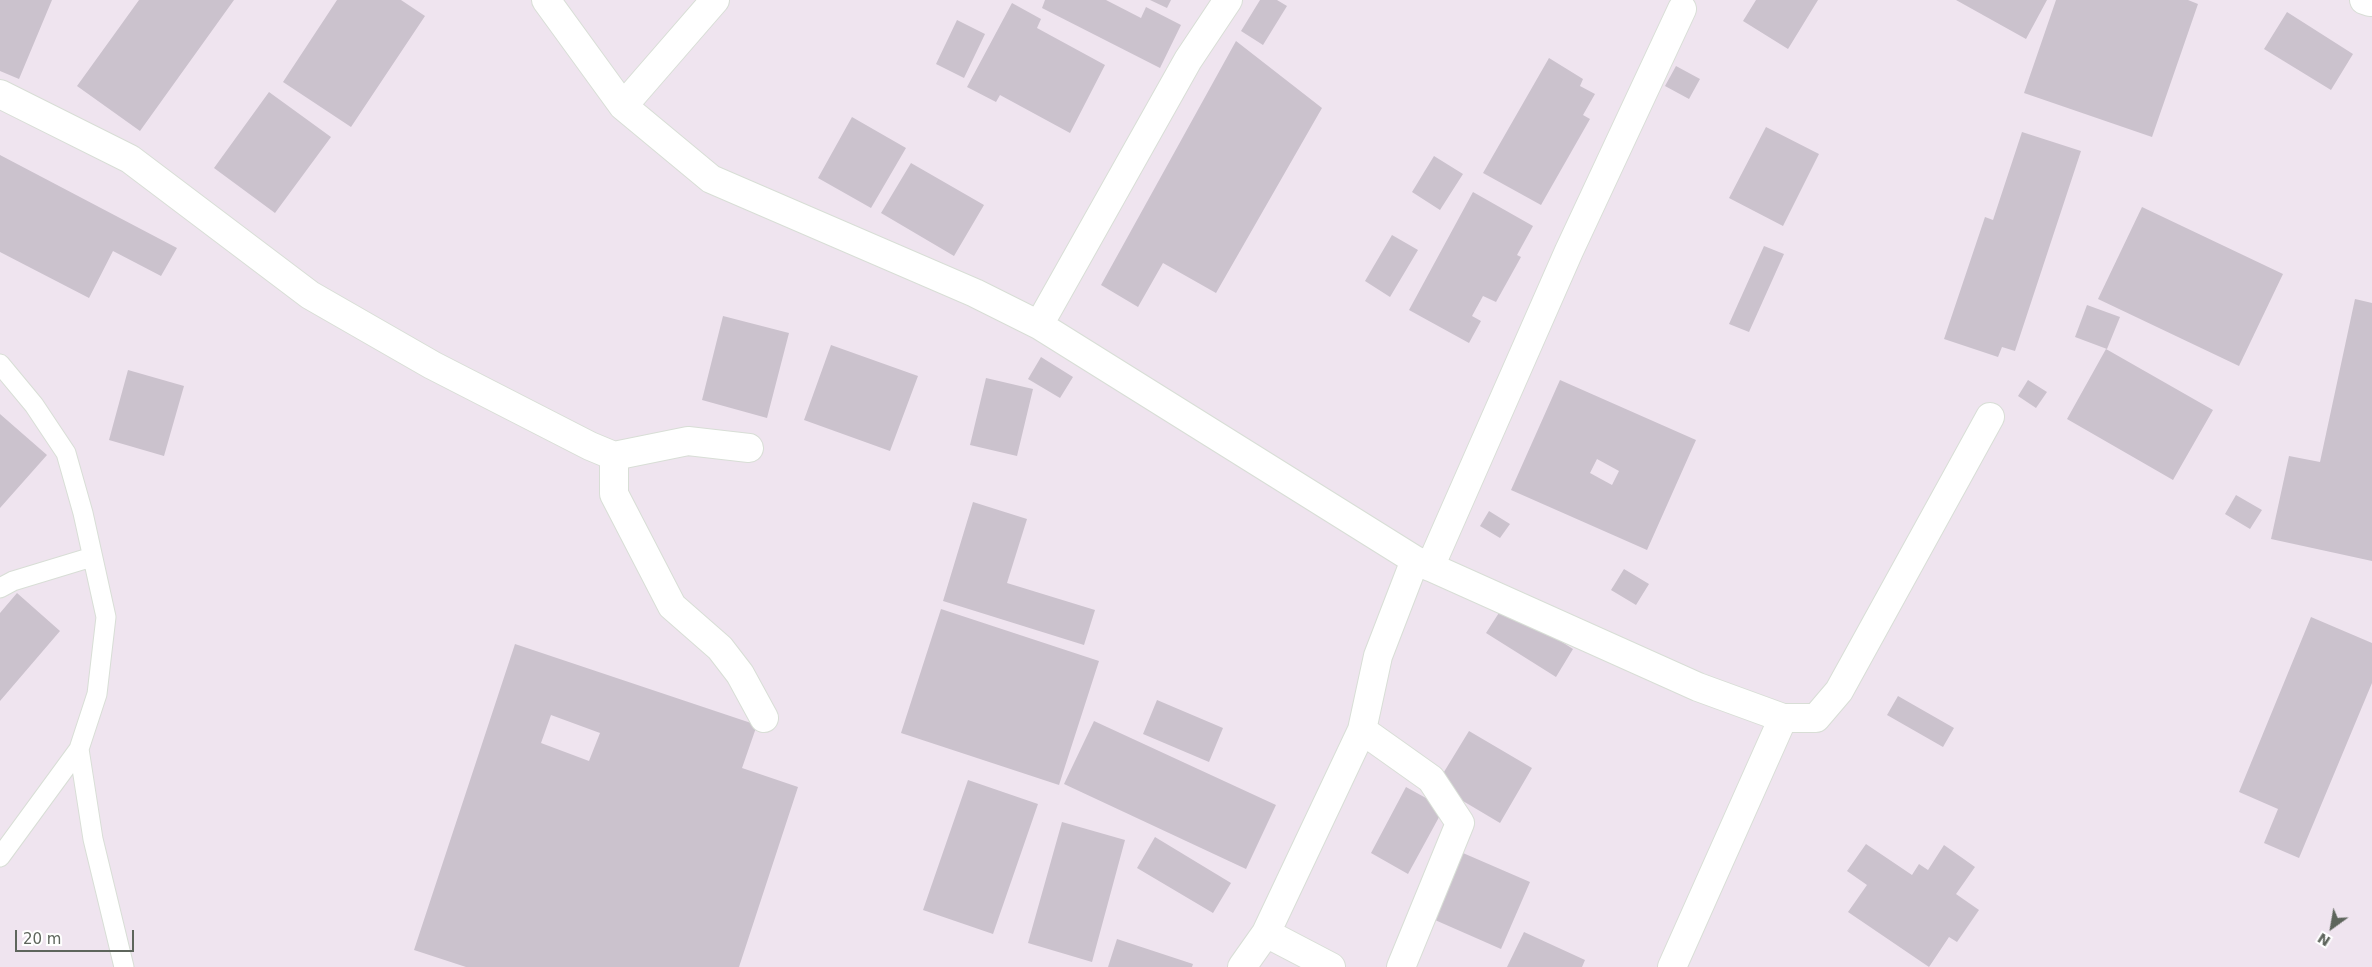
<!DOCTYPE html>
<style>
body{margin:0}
#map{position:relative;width:2372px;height:967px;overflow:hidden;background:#efe4ef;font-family:"DejaVu Sans",sans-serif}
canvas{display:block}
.north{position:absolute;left:2307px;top:902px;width:50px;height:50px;-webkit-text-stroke:4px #fff;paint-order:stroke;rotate:212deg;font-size:14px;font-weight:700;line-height:20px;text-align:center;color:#5e655c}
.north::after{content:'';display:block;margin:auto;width:18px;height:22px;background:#5e655c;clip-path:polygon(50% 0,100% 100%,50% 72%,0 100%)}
.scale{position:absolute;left:15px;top:930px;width:119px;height:22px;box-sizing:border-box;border:2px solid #5e655c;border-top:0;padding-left:6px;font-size:15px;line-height:18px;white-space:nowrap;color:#5e655c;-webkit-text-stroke:4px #fff;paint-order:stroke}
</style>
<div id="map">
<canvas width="2372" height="967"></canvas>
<div class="north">N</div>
<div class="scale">20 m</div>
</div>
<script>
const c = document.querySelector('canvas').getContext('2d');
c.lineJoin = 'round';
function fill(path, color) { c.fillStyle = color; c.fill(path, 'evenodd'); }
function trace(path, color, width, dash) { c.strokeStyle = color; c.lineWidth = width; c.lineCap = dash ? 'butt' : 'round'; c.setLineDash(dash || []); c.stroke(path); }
fill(new Path2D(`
 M 0,0 L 52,0 L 19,79 L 0,71 Z
 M 139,0 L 234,0 L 140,131 L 77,86 Z
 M 337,0 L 401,0 L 425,16 L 351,127 L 283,82 Z
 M 1045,0 L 1106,0 L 1141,18 L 1146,7 L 1181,25 L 1160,68 L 1042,8 Z
 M 1150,0 L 1171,0 L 1167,8 Z
 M 1260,0 L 1277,0 L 1287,6 L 1263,45 L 1241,31 Z
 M 1756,0 L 1818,0 L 1788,49 L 1743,21 Z
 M 1956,0 L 2047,0 L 2026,39 Z
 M 2056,0 L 2188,0 L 2198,4 L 2152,137 L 2024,93 Z
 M 1012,3 L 1041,19 L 1037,28 L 1105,65 L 1070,133 L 1000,95 L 996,102 L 967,87 Z
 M 2287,12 L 2353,54 L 2331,90 L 2264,49 Z
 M 957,20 L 985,34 L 964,78 L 936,64 Z
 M 1236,41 L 1322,108 L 1216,293 L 1163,263 L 1138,307 L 1101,285 Z
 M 1549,58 L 1583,79 L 1580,86 L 1595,94 L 1583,115 L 1590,119 L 1541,205 L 1483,173 Z
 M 1676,66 L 1700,79 L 1689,99 L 1665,86 Z
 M 269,92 L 331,137 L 275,213 L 214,168 Z
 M 852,117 L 906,148 L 871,208 L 818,178 Z
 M 1766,127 L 1819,154 L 1783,226 L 1729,198 Z
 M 2022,132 L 2081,151 L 2015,351 L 2002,347 L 1998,357 L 1944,339 L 1985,217 L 1993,220 Z
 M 0,155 L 177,248 L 161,276 L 113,251 L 89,298 L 0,252 Z
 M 1434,156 L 1463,174 L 1440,210 L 1412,192 Z
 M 911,163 L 984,205 L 954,256 L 881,213 Z
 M 1473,192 L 1533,226 L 1517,255 L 1521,257 L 1496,302 L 1483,296 L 1472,316 L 1481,321 L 1469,343 L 1409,310 Z
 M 2142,207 L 2283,274 L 2239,366 L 2098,299 Z
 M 1392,235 L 1418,250 L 1390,297 L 1365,281 Z
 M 1764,246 L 1784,254 L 1749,332 L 1729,324 Z
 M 2355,299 L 2372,303 L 2372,561 L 2271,539 L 2289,456 L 2320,462 Z
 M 2087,305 L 2120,317 L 2107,349 L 2075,337 Z
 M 723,316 L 789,333 L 767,418 L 702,400 Z
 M 831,345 L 918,376 L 890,451 L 804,420 Z
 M 2106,349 L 2213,410 L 2173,480 L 2067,419 Z
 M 1041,357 L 1073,377 L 1060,398 L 1028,379 Z
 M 128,370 L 184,386 L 164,456 L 109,440 Z
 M 986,378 L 1033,389 L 1017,456 L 970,445 Z
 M 1560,380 L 1696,440 L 1647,550 L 1511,490 ZM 1597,459 L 1619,471 L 1612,485 L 1590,473 Z
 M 2028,380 L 2047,392 L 2036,408 L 2018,396 Z
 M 0,414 L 47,455 L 0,508 Z
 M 2236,495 L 2262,510 L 2250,529 L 2225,514 Z
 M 973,502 L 1027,519 L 1007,583 L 1095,610 L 1084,645 L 943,601 Z
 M 1489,511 L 1510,524 L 1500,538 L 1480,526 Z
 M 1624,569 L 1649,584 L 1636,605 L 1611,590 Z
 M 17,593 L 60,631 L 0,701 L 0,613 Z
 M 1504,605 L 1573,649 L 1556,677 L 1486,633 Z
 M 941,609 L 1099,661 L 1059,785 L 901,733 Z
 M 2311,617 L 2372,643 L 2372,683 L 2299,858 L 2264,843 L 2278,809 L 2239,792 Z
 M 515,644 L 757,725 L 742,768 L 798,787 L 739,967 L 466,967 L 414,950 ZM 551,715 L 600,733 L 589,761 L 541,743 Z
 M 1898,696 L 1954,728 L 1943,747 L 1887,715 Z
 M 1157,700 L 1223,728 L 1209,762 L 1143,734 Z
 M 1094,721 L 1276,805 L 1246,869 L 1064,784 Z
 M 1469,731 L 1532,768 L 1500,823 L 1436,785 Z
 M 968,780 L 1038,804 L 993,934 L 923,910 Z
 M 1406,787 L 1444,808 L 1408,874 L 1371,853 Z
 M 1062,822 L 1125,840 L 1092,962 L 1028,943 Z
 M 1155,837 L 1231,883 L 1213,913 L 1137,868 Z
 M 1866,844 L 1912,875 L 1919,864 L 1928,870 L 1944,845 L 1975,867 L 1956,894 L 1979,910 L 1957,942 L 1949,937 L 1929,967 L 1848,912 L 1867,885 L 1847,871 Z
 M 1463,853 L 1530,882 L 1501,949 L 1435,920 Z
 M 1524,932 L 1585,960 L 1582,967 L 1507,967 Z
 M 1117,939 L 1193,964 L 1192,967 L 1108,967 Z`), '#cbc2cd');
const lane = new Path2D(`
 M 0,364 L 34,405 L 66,453 L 83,513 L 106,617 L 97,694 L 79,749 L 93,839 L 124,967
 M 0,588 L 13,581 L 92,557
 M 0,857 L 79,749`);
const street = new Path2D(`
 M 546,0 L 623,106 L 711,179 L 975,293 L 1039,325 L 1415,560 L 1698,687 L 1783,718 L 1816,718 L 1839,691 L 1990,417
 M 2364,0 L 2370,2
 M 0,94 L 130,159 L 310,295 L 432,365 L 590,446 L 614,456 L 688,441 L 749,448
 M 623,106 L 715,0
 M 1039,325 L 1188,60 L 1228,0
 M 614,456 L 614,494 L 672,606 L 720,648 L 740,674 L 764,718
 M 1430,567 L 1569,251 L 1682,9
 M 1362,730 L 1431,779 L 1460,823 L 1401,967
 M 1266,933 L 1331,967
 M 1242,967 L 1266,933 L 1362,730 L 1378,656 L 1415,560
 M 1672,967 L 1783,718`);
trace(lane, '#d8ded6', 21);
trace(street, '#d8ded6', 30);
trace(lane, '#fff', 19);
trace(street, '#fff', 28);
</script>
